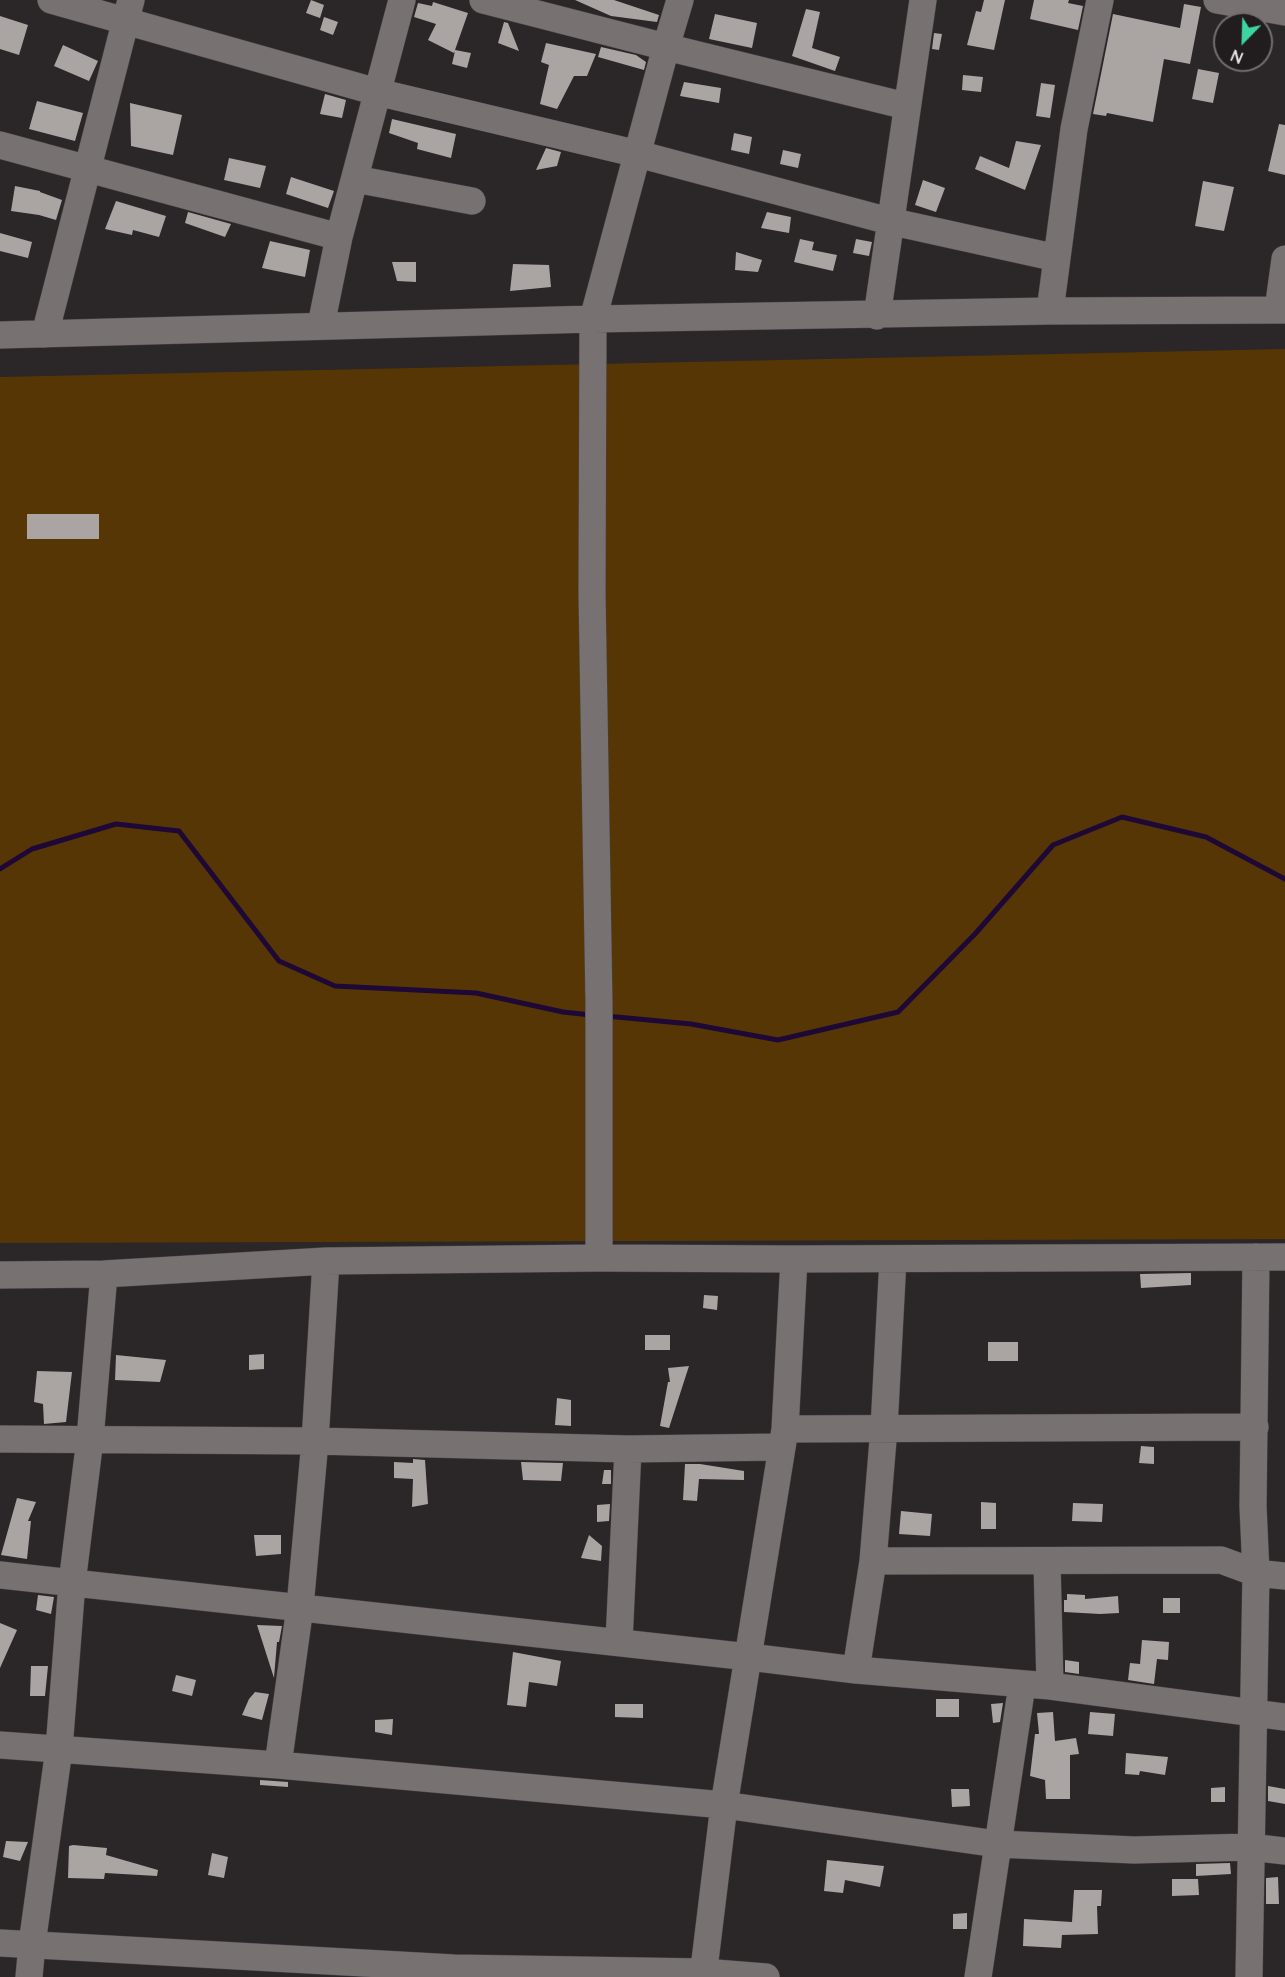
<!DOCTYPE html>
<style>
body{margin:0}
#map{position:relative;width:1285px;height:1977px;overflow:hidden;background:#2b2627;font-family:Quicksand,sans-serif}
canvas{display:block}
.north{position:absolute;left:1213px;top:12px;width:60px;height:60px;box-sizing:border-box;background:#211c1d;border:2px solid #726e6f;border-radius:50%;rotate:203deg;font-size:16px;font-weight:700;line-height:24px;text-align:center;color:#ebe8e9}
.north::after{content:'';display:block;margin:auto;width:21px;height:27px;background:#3dd4a3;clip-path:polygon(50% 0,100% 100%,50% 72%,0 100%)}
</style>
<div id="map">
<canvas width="1285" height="1977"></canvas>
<div class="north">N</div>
</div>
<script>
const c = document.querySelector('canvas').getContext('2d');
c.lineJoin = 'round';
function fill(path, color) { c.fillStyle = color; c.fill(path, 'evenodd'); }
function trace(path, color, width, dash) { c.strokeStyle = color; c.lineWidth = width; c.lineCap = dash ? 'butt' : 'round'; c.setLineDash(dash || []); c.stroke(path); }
fill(new Path2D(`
 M 1285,349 L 1285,1239 L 0,1243 L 0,377 Z`), '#573606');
trace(new Path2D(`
 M 0,869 L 32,849 L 116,824 L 179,831 L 279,961 L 335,986 L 476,993 L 563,1012 L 591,1015
 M 606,1016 L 691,1024 L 778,1040 L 898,1012 L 975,934 L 1053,845 L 1122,817 L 1206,837 L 1285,879`), '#1e0836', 5);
fill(new Path2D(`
 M 311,0 L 324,5 L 320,18 L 306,13 Z
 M 575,0 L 614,0 L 659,15 L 657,22 L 611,16 Z
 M 984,0 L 1005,0 L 994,50 L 967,45 L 976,11 L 981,12 Z
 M 1034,0 L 1069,0 L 1068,3 L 1083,6 L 1078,30 L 1030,19 Z
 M 433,2 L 468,13 L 455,50 L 471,53 L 467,68 L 452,64 L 455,51 L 454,53 L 428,40 L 436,24 L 414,17 L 418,3 L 432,6 Z
 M 1184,4 L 1201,7 L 1190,64 L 1164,59 L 1153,122 L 1107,113 L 1106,116 L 1093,114 L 1113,14 L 1180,28 Z
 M 806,9 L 820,12 L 812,48 L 840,57 L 835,71 L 792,56 Z
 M 715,14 L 757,23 L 752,48 L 709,39 Z
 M 0,16 L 28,25 L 19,55 L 0,49 Z
 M 324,17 L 338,22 L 333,35 L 320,30 Z
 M 504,22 L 508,23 L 519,51 L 498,43 Z
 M 934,33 L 942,34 L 939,50 L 932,49 Z
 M 546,43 L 596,54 L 587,76 L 574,76 L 557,109 L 540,104 L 549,65 L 541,62 Z
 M 63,45 L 98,61 L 89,81 L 54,66 Z
 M 601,47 L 636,55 L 646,62 L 644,70 L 598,57 Z
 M 1198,69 L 1219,73 L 1213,103 L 1192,99 Z
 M 963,75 L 983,77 L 981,92 L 962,90 Z
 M 684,82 L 721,88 L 719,103 L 680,96 Z
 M 1041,83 L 1055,85 L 1050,118 L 1036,116 Z
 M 325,94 L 346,100 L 342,118 L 320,114 Z
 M 37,101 L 83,113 L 75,141 L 29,129 Z
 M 130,103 L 182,115 L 173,155 L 131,146 Z
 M 392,119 L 456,134 L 451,158 L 417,149 L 418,143 L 389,133 Z
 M 1279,124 L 1285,125 L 1285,175 L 1268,171 Z
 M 734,133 L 752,137 L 749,154 L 731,150 Z
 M 1016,141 L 1041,145 L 1025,190 L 975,169 L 980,156 L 1009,168 Z
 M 546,148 L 561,152 L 557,166 L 536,170 Z
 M 783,150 L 801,154 L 798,168 L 780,164 Z
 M 229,158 L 266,166 L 260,188 L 224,180 Z
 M 291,177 L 334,191 L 328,208 L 286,194 Z
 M 923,180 L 945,188 L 936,212 L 915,205 Z
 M 1203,181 L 1234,187 L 1224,231 L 1195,226 Z
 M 15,186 L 40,191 L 40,192 L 62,200 L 56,220 L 39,215 L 11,211 Z
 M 116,201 L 166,216 L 159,237 L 133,230 L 132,235 L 105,229 Z
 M 188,212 L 231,224 L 225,237 L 185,223 Z
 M 767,212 L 791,217 L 789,233 L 761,228 Z
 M 0,233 L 32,242 L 28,258 L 0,251 Z
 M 800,239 L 814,242 L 812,250 L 837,255 L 833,271 L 794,262 Z
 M 856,239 L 872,242 L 869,256 L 853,253 Z
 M 270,241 L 310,250 L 305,277 L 262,268 Z
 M 736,252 L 762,260 L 758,272 L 735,270 Z
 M 392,262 L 416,262 L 416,282 L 397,281 Z
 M 513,264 L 549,265 L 551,287 L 510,291 Z
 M 27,514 L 99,514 L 99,539 L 27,539 Z
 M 1191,1273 L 1191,1285 L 1141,1288 L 1140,1274 Z
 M 704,1295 L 718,1296 L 717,1310 L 703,1308 Z
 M 645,1335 L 670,1335 L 670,1350 L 645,1350 Z
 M 988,1342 L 1018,1342 L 1018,1361 L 988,1361 Z
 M 264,1354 L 264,1369 L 249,1370 L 249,1355 Z
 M 116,1355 L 166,1360 L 160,1382 L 115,1380 Z
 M 689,1366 L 669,1428 L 660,1426 L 668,1382 L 670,1382 L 668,1368 Z
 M 37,1371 L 72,1372 L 66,1422 L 44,1424 L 43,1404 L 34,1402 Z
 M 557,1398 L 571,1400 L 571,1426 L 555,1425 Z
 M 1141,1446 L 1154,1447 L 1154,1464 L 1139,1463 Z
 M 413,1459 L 425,1460 L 428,1504 L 412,1507 L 413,1479 L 394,1478 L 394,1462 L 413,1463 Z
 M 521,1462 L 563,1463 L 561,1481 L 523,1480 Z
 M 685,1464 L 700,1464 L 744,1471 L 744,1480 L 699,1479 L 697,1501 L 683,1500 Z
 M 604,1470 L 611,1470 L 611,1484 L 602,1484 Z
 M 17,1498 L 36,1502 L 28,1521 L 31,1521 L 27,1559 L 1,1555 Z
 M 981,1502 L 996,1503 L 996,1529 L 981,1529 Z
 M 1073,1503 L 1103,1504 L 1102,1522 L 1072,1521 Z
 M 610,1504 L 609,1521 L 597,1522 L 597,1505 Z
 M 901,1511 L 932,1514 L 930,1536 L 899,1534 Z
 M 254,1535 L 281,1535 L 281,1554 L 256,1556 Z
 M 589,1535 L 602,1546 L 601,1561 L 581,1558 Z
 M 1067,1594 L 1085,1595 L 1085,1599 L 1118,1596 L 1119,1613 L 1100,1614 L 1064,1612 L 1064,1600 L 1067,1600 Z
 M 38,1595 L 54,1597 L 51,1614 L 36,1610 Z
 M 1163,1598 L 1180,1598 L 1180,1613 L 1163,1613 Z
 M 0,1623 L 17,1630 L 0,1668 Z
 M 257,1625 L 282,1626 L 279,1642 L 277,1642 L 274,1678 Z
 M 1142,1640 L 1169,1642 L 1168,1660 L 1157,1659 L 1154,1684 L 1128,1680 L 1130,1663 L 1140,1664 Z
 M 513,1652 L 561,1661 L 557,1686 L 529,1682 L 526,1707 L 507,1705 Z
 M 1065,1660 L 1079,1662 L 1079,1674 L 1065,1672 Z
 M 31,1666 L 48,1666 L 45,1696 L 30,1696 Z
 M 176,1675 L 196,1680 L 192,1696 L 172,1691 Z
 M 255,1692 L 269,1694 L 262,1720 L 242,1715 L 249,1699 Z
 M 936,1699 L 959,1699 L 959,1717 L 936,1717 Z
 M 1003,1703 L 1000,1722 L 993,1723 L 991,1704 Z
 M 615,1704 L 643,1704 L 643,1718 L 615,1717 Z
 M 1053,1712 L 1055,1741 L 1076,1738 L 1079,1754 L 1070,1755 L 1070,1799 L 1046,1799 L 1045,1780 L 1030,1776 L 1035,1734 L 1039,1734 L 1037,1713 Z
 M 1090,1712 L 1115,1714 L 1113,1736 L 1088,1734 Z
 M 393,1719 L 392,1735 L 375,1732 L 375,1720 Z
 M 1126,1753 L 1168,1757 L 1165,1775 L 1140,1771 L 1139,1775 L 1125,1774 Z
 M 260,1780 L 288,1782 L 288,1787 L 260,1785 Z
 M 1268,1786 L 1285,1789 L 1285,1804 L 1268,1801 Z
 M 1225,1787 L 1225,1802 L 1211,1802 L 1211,1788 Z
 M 951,1789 L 969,1789 L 970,1806 L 952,1807 Z
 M 6,1841 L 28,1842 L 20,1861 L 3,1857 Z
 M 73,1845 L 107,1848 L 106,1855 L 158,1870 L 157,1876 L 105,1873 L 104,1879 L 68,1878 L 69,1846 Z
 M 212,1853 L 228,1857 L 224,1878 L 208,1875 Z
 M 827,1860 L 884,1866 L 880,1887 L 845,1880 L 843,1893 L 824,1891 Z
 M 1230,1863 L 1231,1874 L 1196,1876 L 1196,1864 Z
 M 1278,1877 L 1279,1904 L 1266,1904 L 1266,1878 Z
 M 1172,1879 L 1198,1879 L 1199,1895 L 1172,1896 Z
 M 1074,1890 L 1102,1890 L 1101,1906 L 1097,1906 L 1098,1934 L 1062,1935 L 1061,1948 L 1023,1946 L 1024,1919 L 1072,1922 Z
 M 967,1913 L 967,1929 L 953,1929 L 953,1914 Z`), '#aaa4a3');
const minor = new Path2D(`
 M 51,0 L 377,92 L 638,154 L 889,221 L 1057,258
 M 483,0 L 666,47 L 906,106
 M 1217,0 L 1285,12
 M 0,145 L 339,237
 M 355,179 L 472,201
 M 1278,310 L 1285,259
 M 1050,311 L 1074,129 L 1100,0
 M 877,316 L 923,0
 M 321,325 L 339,237 L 402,0
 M 45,334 L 131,0
 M 0,335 L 593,319 L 1050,311 L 1285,310
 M 599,1258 L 599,1004 L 592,593 L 593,319 L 666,47 L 680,0
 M 0,1275 L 104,1274 L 326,1261 L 599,1258 L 794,1259 L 1285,1257
 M 785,1429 L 1255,1427
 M 0,1439 L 315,1441 L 628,1449 L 782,1447
 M 873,1561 L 1221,1560 L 1256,1573 L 1285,1576
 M 1047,1561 L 1050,1686
 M 0,1575 L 749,1657 L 856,1670 L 1050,1686 L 1285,1717
 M 619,1642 L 628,1449
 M 856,1670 L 873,1561 L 884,1428 L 893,1259
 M 0,1745 L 278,1765 L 724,1805 L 997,1844 L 1134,1850 L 1250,1847 L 1285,1851
 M 278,1765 L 300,1607 L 315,1441 L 326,1261
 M 0,1943 L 454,1968 L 703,1972 L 766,1977
 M 29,1977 L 32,1944 L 59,1749 L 72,1583 L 90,1439 L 104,1274
 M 703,1977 L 724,1805 L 785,1429 L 794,1259
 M 978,1977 L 1022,1685
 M 1249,1977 L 1256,1573 L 1253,1506 L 1256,1257`);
trace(minor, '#474344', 28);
trace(minor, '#777172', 27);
</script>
